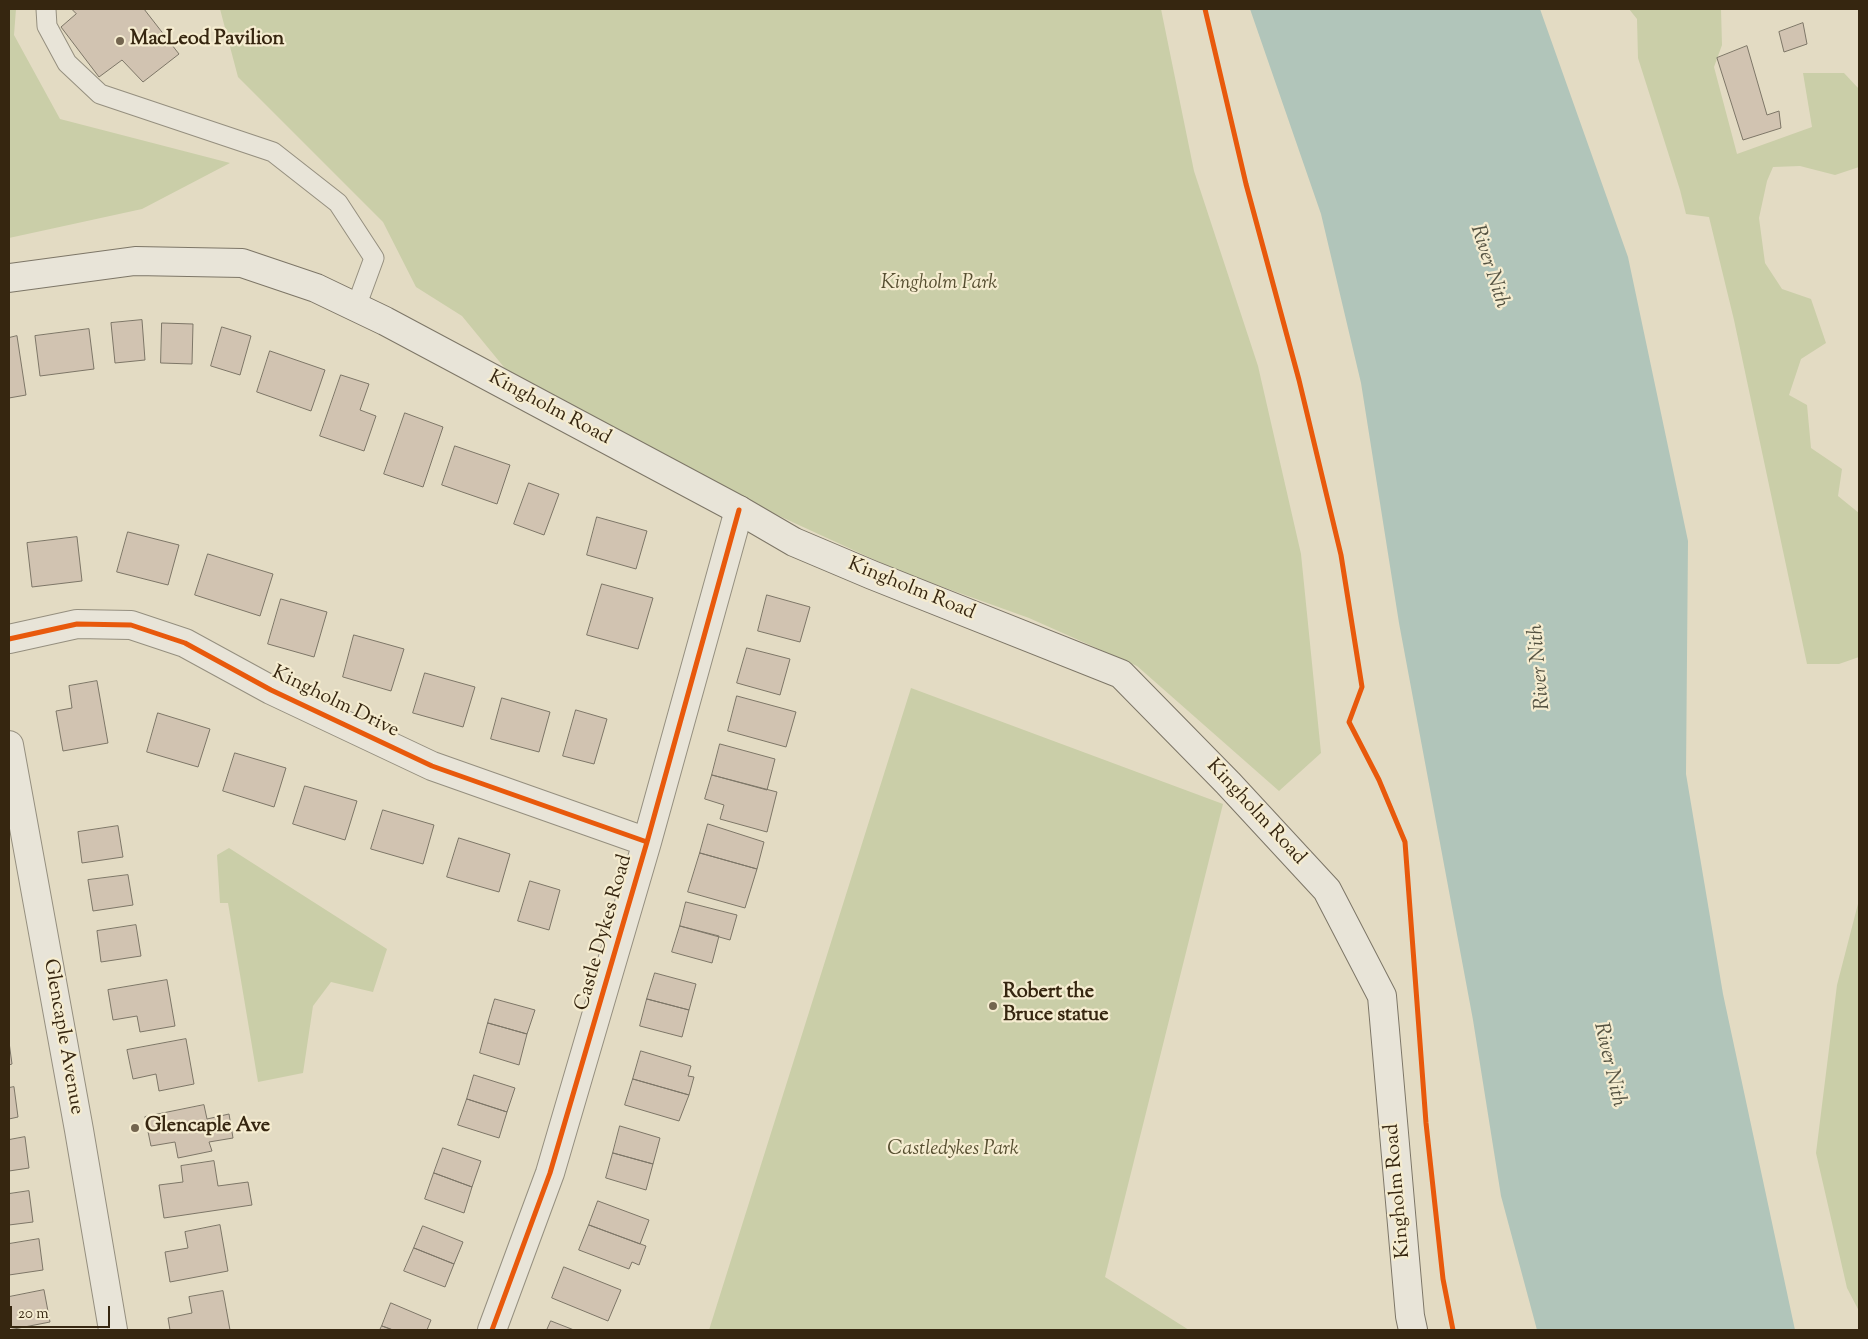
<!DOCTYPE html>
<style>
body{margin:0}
#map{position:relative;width:1868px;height:1339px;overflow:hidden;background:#e3dbc3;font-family:"Sorts Mill Goudy",serif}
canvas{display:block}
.frame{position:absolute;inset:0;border:10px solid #362610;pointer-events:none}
.scale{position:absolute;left:10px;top:1306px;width:100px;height:22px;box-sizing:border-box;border:2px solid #362610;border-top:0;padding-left:6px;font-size:15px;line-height:18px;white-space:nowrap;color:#362610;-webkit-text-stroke:4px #f5ecd0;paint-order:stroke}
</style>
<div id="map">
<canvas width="1868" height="1339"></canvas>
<div class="frame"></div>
<div class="scale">20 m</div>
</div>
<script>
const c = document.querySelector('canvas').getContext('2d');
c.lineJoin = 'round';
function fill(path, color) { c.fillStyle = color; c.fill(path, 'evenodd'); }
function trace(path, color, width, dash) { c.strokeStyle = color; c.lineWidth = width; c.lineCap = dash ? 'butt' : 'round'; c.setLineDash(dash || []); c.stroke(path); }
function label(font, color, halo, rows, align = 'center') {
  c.font = font + ' "Sorts Mill Goudy",serif'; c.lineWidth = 4.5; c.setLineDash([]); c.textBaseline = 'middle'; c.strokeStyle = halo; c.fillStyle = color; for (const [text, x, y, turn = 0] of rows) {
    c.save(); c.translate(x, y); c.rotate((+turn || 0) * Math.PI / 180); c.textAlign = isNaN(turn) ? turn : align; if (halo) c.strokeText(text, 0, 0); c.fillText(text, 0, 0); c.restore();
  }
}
fill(new Path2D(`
 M 9,9 L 16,9 L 14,35 L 60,119 L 230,163 L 142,209 L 9,238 Z
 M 220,9 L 1161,9 L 1194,171 L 1258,366 L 1301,554 L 1321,753 L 1279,791 L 1137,666 L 1029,618 L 901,572 L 751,503 L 526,394 L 462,316 L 416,287 L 383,222 L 238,77 Z
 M 1629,9 L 1721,9 L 1722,45 L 1714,67 L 1737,154 L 1812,127 L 1803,73 L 1844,73 L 1859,89 L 1859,167 L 1835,175 L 1800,166 L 1773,167 L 1767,181 L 1759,218 L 1765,263 L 1782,289 L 1811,299 L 1826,343 L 1801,359 L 1789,395 L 1807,405 L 1811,448 L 1842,469 L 1838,496 L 1859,513 L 1859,657 L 1839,664 L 1807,664 L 1734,320 L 1709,217 L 1686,214 L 1680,190 L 1638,58 L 1637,19 Z
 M 911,688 L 1223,804 L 1105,1277 L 1189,1330 L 709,1330 Z
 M 229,848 L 387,949 L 373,992 L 331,982 L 313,1006 L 303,1073 L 258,1082 L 228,903 L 220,903 L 217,855 Z
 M 1859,900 L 1859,1311 L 1847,1288 L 1816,1153 L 1837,985 Z`), '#cacea8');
fill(new Path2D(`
 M 1250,9 L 1540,9 L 1628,257 L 1688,541 L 1686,774 L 1723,994 L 1795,1330 L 1537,1330 L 1501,1196 L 1473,1020 L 1399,623 L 1361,383 L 1321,214 Z`), '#b1c5ba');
const building = new Path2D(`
 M 72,9 L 144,9 L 179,54 L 143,82 L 122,60 L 99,77 L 61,27 L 76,14 Z
 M 1803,23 L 1807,44 L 1784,52 L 1779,32 Z
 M 1747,46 L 1767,115 L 1779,111 L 1781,128 L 1743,140 L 1717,58 Z
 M 142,320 L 145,360 L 115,363 L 111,323 Z
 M 162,323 L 193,324 L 192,364 L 161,363 Z
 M 222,327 L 251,336 L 240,375 L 211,366 Z
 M 89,329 L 94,369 L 40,376 L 35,336 Z
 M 17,336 L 26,395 L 9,398 L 9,338 Z
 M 270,351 L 325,370 L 311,411 L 257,392 Z
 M 341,375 L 369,384 L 360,410 L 376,416 L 364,451 L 320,436 Z
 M 405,413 L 443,427 L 423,487 L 384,474 Z
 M 455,446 L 510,465 L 497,504 L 442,485 Z
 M 529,483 L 559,494 L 544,535 L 514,524 Z
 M 597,517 L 647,531 L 636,569 L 587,555 Z
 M 128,532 L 179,545 L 168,585 L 117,572 Z
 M 77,537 L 82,581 L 32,587 L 27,543 Z
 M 208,554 L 273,574 L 260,616 L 195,595 Z
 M 602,584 L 653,598 L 638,649 L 587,635 Z
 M 767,595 L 810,607 L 800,642 L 758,631 Z
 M 281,599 L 327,612 L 314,657 L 268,644 Z
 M 354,635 L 404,649 L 391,691 L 343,677 Z
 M 747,648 L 790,659 L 780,695 L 737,683 Z
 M 425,673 L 475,687 L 463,727 L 413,713 Z
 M 97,681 L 108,743 L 63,751 L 56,711 L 72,708 L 69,686 Z
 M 737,696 L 796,712 L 786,747 L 728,731 Z
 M 502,698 L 550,712 L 539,752 L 491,739 Z
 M 576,710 L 607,719 L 594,764 L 563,756 Z
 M 158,713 L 210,729 L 198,767 L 147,752 Z
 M 720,744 L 775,759 L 767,790 L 712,775 Z
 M 235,753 L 286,768 L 274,807 L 223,791 Z
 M 712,775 L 777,792 L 767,832 L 720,819 L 724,805 L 705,799 Z
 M 305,786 L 357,801 L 345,840 L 293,824 Z
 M 383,810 L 434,825 L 423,864 L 371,849 Z
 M 708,824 L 764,842 L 757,869 L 700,853 Z
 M 118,826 L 123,857 L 82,863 L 78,832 Z
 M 459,838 L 510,854 L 499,892 L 447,877 Z
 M 700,853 L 757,869 L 745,908 L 688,892 Z
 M 128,875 L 133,905 L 93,911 L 88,880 Z
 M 530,881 L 560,890 L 549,930 L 518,921 Z
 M 686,902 L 737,915 L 730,940 L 680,926 Z
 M 136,925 L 141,956 L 101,962 L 97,931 Z
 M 680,926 L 719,936 L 712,963 L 672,952 Z
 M 655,973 L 696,984 L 689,1010 L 647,999 Z
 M 167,980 L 175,1026 L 140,1032 L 137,1016 L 113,1020 L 108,990 Z
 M 495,999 L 535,1010 L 527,1034 L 488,1023 Z
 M 647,999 L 689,1010 L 682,1037 L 640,1026 Z
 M 488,1023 L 527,1034 L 519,1065 L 480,1053 Z
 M 186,1039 L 194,1084 L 159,1091 L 156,1074 L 133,1079 L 127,1050 Z
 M 9,1042 L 12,1064 L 9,1065 Z
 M 641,1051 L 691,1066 L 688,1076 L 694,1077 L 689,1095 L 633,1079 Z
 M 474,1075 L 515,1088 L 507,1112 L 467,1099 Z
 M 633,1079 L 689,1095 L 679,1121 L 625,1105 Z
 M 14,1087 L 18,1117 L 9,1119 L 9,1088 Z
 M 467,1099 L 507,1112 L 499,1138 L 458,1125 Z
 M 204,1105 L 207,1119 L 229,1114 L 233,1138 L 209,1142 L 212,1151 L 178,1158 L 175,1142 L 151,1146 L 145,1117 Z
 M 620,1126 L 660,1138 L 653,1164 L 613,1153 Z
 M 25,1137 L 29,1168 L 9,1171 L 9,1140 Z
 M 443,1148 L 481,1161 L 472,1187 L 434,1173 Z
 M 613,1153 L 653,1164 L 646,1190 L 606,1178 Z
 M 214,1161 L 218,1186 L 248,1182 L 252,1205 L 164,1218 L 159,1185 L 183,1182 L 181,1166 Z
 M 434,1173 L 472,1187 L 464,1213 L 425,1199 Z
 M 29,1191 L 33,1222 L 9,1225 L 9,1194 Z
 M 598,1201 L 649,1220 L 640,1244 L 589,1225 Z
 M 220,1225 L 228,1271 L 170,1282 L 165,1252 L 188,1248 L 185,1232 Z
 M 589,1225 L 646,1246 L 639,1265 L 632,1262 L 629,1269 L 579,1250 Z
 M 423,1226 L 463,1242 L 454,1264 L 414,1248 Z
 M 39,1239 L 43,1270 L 9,1275 L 9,1244 Z
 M 414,1248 L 454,1264 L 445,1287 L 404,1271 Z
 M 564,1267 L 621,1290 L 608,1321 L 552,1298 Z
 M 44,1290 L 50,1322 L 9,1330 L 9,1297 Z
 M 223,1291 L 230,1330 L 170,1330 L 168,1318 L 192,1313 L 189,1297 Z
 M 391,1303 L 431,1320 L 427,1330 L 393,1330 L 382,1326 Z
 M 551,1321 L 574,1330 L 547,1330 Z
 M 382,1326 L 393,1330 L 380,1330 Z`);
fill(building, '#d1c3b1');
trace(building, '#7d7667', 1);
const lane = new Path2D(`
 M 46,9 L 47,26 L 67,63 L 100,94 L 273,152 L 338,203 L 374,258 L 356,307`);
const street = new Path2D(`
 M 9,639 L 77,624 L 131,625 L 185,643 L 271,690 L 432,766 L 647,842
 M 9,745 L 79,1130 L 113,1330
 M 492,1330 L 550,1173 L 647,842 L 739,510`);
const secondary = new Path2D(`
 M 9,278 L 135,261 L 242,263 L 316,288 L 385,321 L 739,510 L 794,542 L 872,575 L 1121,674 L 1228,783 L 1327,890 L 1382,996 L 1410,1316 L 1413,1330`);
trace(lane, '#958f7f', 21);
trace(street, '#958f7f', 30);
trace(secondary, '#7d7667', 30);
trace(lane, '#e8e4d8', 19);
trace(street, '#e8e4d8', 28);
trace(secondary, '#e8e4d8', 28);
trace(new Path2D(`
 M 1205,9 L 1246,184 L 1299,380 L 1341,555 L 1362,687 L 1349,722 L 1379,780 L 1405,842 L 1426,1123 L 1443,1279 L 1453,1330
 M 9,639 L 77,624 L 131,625 L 185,643 L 271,690 L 432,766 L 647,842
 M 492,1330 L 550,1173 L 647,842 L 739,510`), '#e8590c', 5);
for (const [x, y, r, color] of [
 [120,41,5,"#73654f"],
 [993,1006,5,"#73654f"],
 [135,1128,5,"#73654f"]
]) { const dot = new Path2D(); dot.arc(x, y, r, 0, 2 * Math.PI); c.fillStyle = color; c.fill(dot); trace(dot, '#f5ecd0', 2); }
label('bold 20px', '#362610', '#f5ecd0', [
 ["MacLeod Pavilion",130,41],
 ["Robert the",1003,994],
 ["Bruce statue",1003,1017],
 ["Glencaple Ave",145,1128]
], 'left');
label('italic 20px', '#564e30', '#f5ecd0', [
 ["Kingholm Park",939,285],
 ["Castledykes Park",953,1151]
]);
label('20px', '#362610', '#f5ecd0', [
 ["Kingholm Road",549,409,28],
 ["Kingholm Road",911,590,22],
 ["Kingholm Drive",335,703,26],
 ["Kingholm Road",1255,813,47],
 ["Castle Dykes Road",605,933,-74],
 ["Glencaple Avenue",62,1037,80],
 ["Kingholm Road",1399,1191,-95]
]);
label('italic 21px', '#555342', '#f5ecd0', [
 ["River Nith",1488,267,72],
 ["River Nith",1541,667,-95],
 ["River Nith",1608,1065,77]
]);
</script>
